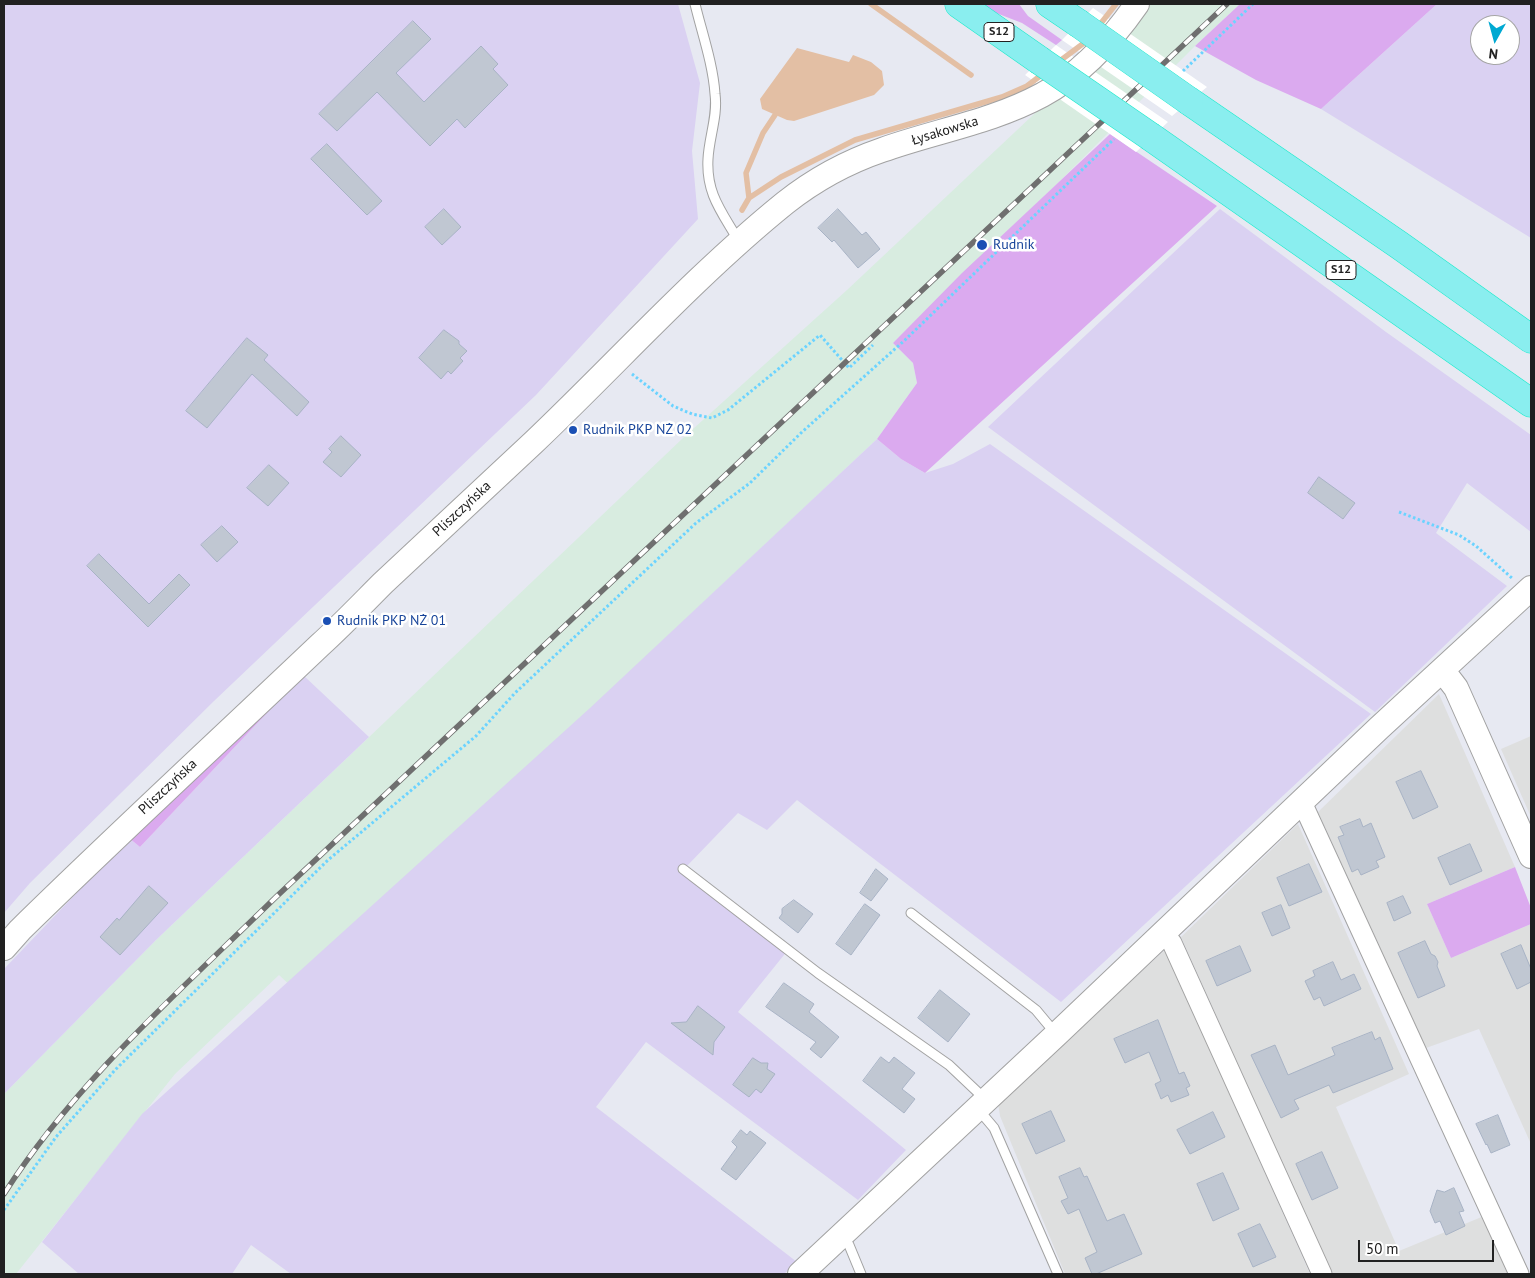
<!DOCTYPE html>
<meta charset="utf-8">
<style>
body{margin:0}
#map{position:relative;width:1535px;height:1278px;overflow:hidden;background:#e7e9f2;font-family:"PT Sans",sans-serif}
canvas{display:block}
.frame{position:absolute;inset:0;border:5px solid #212121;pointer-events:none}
.north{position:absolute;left:1470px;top:15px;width:50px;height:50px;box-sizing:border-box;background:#fff;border:1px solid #a6a6a6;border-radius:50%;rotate:187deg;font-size:14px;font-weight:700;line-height:20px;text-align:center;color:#212121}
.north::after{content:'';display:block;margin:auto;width:18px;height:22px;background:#00a9d2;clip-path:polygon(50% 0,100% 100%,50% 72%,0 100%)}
.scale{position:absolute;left:1358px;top:1240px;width:136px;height:22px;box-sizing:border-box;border:2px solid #212121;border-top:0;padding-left:6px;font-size:15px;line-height:18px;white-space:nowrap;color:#212121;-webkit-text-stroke:4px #fff;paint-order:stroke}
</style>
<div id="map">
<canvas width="1535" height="1278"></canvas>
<div class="frame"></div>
<div class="north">N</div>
<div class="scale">50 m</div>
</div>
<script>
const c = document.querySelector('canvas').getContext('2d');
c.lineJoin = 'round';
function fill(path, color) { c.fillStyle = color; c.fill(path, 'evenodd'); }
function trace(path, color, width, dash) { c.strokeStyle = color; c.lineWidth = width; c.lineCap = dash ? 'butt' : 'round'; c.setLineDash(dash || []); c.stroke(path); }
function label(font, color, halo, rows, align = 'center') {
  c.font = font + ' "PT Sans",sans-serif'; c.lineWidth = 5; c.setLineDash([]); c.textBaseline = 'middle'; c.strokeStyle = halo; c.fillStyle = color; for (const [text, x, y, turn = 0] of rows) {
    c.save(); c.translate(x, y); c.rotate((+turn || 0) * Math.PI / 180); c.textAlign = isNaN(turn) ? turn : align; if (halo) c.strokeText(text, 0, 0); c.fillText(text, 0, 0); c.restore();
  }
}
fill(new Path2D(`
 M 1439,694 L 1515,867 L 1427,904 L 1451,958 L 1531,924 L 1531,1144 L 1479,1029 L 1426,1048 L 1318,812 Z
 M 1531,736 L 1531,817 L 1501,749 Z
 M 1298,824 L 1409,1074 L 1336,1107 L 1399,1251 L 1484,1216 L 1509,1274 L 1333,1274 L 1310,1225 L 1181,937 Z
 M 1165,950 L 1310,1274 L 1065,1274 L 1000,1116 L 998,1103 Z`), '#dedfdf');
fill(new Path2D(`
 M 1151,4 L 1240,4 L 1195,46 L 1057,184 L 893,343 L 913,363 L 917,383 L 877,439 L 294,989 L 279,975 L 175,1074 L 16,1274 L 4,1274 L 4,1094 L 156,940 L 683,438 L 847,290 Z`), '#d8ece0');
fill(new Path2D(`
 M 4,4 L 678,4 L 700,83 L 692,151 L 698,219 L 536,395 L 214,701 L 30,883 L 4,913 Z
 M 1437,4 L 1531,4 L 1531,238 L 1321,109 ZM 1480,25 L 1510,25 L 1510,55 L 1480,55 Z
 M 1220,209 L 1386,332 L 1531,435 L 1531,532 L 1467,483 L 1436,533 L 1507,586 L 1375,712 L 988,427 Z
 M 877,439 L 901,459 L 925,473 L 953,464 L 990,444 L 1371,714 L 1061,1002 L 797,800 L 767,830 L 738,813 L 686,867 L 788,950 L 738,1012 L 906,1150 L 858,1200 L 646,1042 L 596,1107 L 797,1262 L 784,1274 L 291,1274 L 251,1245 L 232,1274 L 79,1274 L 42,1242 L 142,1114 L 590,708 Z
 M 303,675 L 369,737 L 156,940 L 4,1094 L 4,969 L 129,838 L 140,847 Z`), '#dad1f2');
fill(new Path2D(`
 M 980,4 L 1019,4 L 1028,16 L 1062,40 L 1056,45 L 1022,23 L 991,11 Z
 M 1240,4 L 1437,4 L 1321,109 L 1256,80 L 1195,46 Z
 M 1110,134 L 1217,206 L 925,473 L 901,459 L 877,439 L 917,383 L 913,363 L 893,343 L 962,273 Z
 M 303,675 L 140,847 L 129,838 Z
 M 1515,867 L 1531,908 L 1531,924 L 1451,958 L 1427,904 Z`), '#dbaaef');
fill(new Path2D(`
 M 797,48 L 849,62 L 853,55 L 871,62 L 882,71 L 884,85 L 874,95 L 794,121 L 787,120 L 762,109 L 760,99 Z`), '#e3bfa4');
fill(new Path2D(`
 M 1093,8 L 1207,87 L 1172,116 L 1062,40 Z
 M 1056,45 L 1168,122 L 1136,152 L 1025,75 Z`), '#fff');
trace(new Path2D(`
 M 871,4 L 971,75
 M 1098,27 L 1116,4
 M 1057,63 L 1088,40
 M 749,198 L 781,177 L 855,140 L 1002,97 L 1027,86 L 1044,73
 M 742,210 L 749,198 L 746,173 L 763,133 L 775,115`), '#e3bfa4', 5.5);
const building = new Path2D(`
 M 413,21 L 431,39 L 396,73 L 424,102 L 481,46 L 498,64 L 493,69 L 508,85 L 465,128 L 457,119 L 430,146 L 377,92 L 337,131 L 319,114 Z
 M 327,144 L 382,201 L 367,215 L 311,159 Z
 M 444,209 L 461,227 L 442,245 L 425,227 Z
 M 838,209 L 862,235 L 866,232 L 880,249 L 858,268 L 834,240 L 832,242 L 818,228 Z
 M 444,330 L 459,341 L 459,344 L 467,351 L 460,358 L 463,361 L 451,374 L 448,371 L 441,379 L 419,358 Z
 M 247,338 L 268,355 L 264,360 L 309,402 L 297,416 L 252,374 L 207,428 L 186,411 Z
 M 341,436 L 361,455 L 341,477 L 323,462 L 332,452 L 329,449 Z
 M 269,465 L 289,483 L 268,506 L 247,488 Z
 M 1319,477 L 1355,503 L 1343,519 L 1308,493 Z
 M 222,526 L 238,542 L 217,562 L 201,545 Z
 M 99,554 L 149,604 L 179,574 L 190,585 L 148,627 L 87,566 Z
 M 1421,771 L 1438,807 L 1413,819 L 1396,782 Z
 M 1360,819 L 1363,827 L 1371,823 L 1385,857 L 1376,861 L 1379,867 L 1361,875 L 1358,869 L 1352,872 L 1338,837 L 1344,835 L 1340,827 Z
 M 1470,844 L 1482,871 L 1450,885 L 1438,858 Z
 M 1309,864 L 1322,892 L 1289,906 L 1277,878 Z
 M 876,869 L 888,879 L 871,901 L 860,893 Z
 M 149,886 L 168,903 L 120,955 L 100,937 L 117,918 L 119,920 Z
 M 1403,896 L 1411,913 L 1394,921 L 1387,903 Z
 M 794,900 L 813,914 L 798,933 L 779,918 L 782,914 L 782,909 Z
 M 865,904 L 880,915 L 851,955 L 836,944 Z
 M 1281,905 L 1290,928 L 1272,936 L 1262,913 Z
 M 1425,941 L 1431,954 L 1435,956 L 1438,962 L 1437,966 L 1445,986 L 1418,998 L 1398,953 Z
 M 1521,945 L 1531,969 L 1531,982 L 1517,989 L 1501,954 Z
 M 1240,946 L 1251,971 L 1217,986 L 1206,961 Z
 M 1333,962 L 1341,980 L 1354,974 L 1361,989 L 1324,1006 L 1320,997 L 1314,1000 L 1305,981 L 1315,976 L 1313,971 Z
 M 784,983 L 814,1004 L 809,1012 L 839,1037 L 821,1058 L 810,1049 L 816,1042 L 766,1007 Z
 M 940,990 L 970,1014 L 948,1042 L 918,1018 Z
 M 698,1006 L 725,1027 L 714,1042 L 713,1055 L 671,1023 L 686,1022 Z
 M 1158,1020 L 1179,1074 L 1184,1072 L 1190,1086 L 1186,1088 L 1189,1095 L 1171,1102 L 1168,1095 L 1161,1099 L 1155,1084 L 1161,1081 L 1149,1052 L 1125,1063 L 1114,1039 Z
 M 1372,1032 L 1375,1040 L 1380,1037 L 1393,1069 L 1333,1093 L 1329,1085 L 1294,1100 L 1299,1109 L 1281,1118 L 1251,1055 L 1275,1045 L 1288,1075 L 1335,1055 L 1332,1048 Z
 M 881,1057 L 889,1063 L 894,1057 L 915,1073 L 902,1089 L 915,1099 L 904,1113 L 863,1081 Z
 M 753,1058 L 761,1063 L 768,1063 L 767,1069 L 775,1074 L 761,1093 L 756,1089 L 749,1097 L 733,1085 Z
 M 1051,1111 L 1065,1141 L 1036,1154 L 1022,1124 Z
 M 1213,1112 L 1225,1137 L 1190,1154 L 1177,1130 Z
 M 1498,1115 L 1510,1145 L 1491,1153 L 1487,1144 L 1486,1145 L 1476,1124 Z
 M 741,1130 L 747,1135 L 750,1131 L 766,1143 L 736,1180 L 721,1169 L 737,1147 L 732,1142 Z
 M 1322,1152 L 1338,1188 L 1312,1200 L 1296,1164 Z
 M 1080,1168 L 1084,1177 L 1087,1176 L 1107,1221 L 1124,1214 L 1142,1254 L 1096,1274 L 1092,1274 L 1085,1258 L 1097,1252 L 1079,1209 L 1068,1214 L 1061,1201 L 1068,1198 L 1059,1177 Z
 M 1223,1173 L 1239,1209 L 1213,1221 L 1197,1184 Z
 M 1454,1188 L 1464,1211 L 1459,1212 L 1465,1226 L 1446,1235 L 1440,1221 L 1435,1223 L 1430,1211 L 1437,1190 L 1444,1192 Z
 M 1260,1224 L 1276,1257 L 1253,1267 L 1238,1234 Z`);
fill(building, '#c0c7d2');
trace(building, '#a8b3c5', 1);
const service = new Path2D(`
 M 695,4 C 702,33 713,64 715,94 C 718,116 709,137 708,159 C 706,194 722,212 738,240
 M 683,869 L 818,973 L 949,1065 L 986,1100
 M 911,913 L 1036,1010 L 1056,1034
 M 978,1109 L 994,1128 L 1058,1274
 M 841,1236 L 849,1245 L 861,1274`);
const minor = new Path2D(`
 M 1300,803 L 1306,811 L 1519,1274
 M 1164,932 L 1172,943 L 1322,1274`);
const tertiary = new Path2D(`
 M 1443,671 L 1456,688 L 1531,856
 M 4,948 L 20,930 C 119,833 220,740 320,645 C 342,625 362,604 383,583 C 433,536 484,489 534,442 C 617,363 696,275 785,203 C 814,180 847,162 882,150 C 935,131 992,122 1042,95 C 1081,74 1112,40 1137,4
 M 800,1274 L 1057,1034 L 1379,728 L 1531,588`);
const motorway = new Path2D(`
 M 959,4 L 1039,60
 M 1050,4 L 1078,23
 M 1189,101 L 1399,245 L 1531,339
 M 1151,137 L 1531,403`);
trace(service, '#a2a2a2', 11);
trace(minor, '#a2a2a2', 21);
trace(tertiary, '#a2a2a2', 26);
trace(motorway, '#1aeacb', 29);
trace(new Path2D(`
 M 1183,71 L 1253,4
 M 632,374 L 673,406 L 692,414 L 712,418 L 728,410 L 820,335 L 849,368 L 873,345
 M 1399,512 L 1459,535 L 1476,546 L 1513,579
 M 4,1210 L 56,1137 L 115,1070 L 328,860 L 476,736 L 515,693 L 696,523 L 750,483 L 802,432 L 905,340 L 1114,139`), '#6bd3ff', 3, [2.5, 2.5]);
trace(service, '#fff', 9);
trace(minor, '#fff', 19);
trace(tertiary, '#fff', 24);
trace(motorway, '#8aeeef', 28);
const rail = new Path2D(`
 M 4,1194 C 77,1080 180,991 276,897 L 1227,4`);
trace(rail, '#6f6f6f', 5.5);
trace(rail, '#fff', 4, [11]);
const motorwayBridge = new Path2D(`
 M 1078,23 L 1189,101
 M 1039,60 L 1151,137`);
trace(motorwayBridge, '#1aeacb', 29, []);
trace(motorwayBridge, '#8aeeef', 28);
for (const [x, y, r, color] of [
 [982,245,6,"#1a4fb4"],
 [573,430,5,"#1a4fb4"],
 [327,621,5,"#1a4fb4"]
]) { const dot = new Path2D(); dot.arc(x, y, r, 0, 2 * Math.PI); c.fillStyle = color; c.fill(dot); trace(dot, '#fff', 2); }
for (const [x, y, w] of [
 [999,32,30],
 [1341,270,30]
]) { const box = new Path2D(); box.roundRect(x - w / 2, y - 9.5, w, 19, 4); c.fillStyle = '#fff'; c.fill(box); trace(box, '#212121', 1); }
label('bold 12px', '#212121', null, [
 ["S12",999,32],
 ["S12",1341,270]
]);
label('14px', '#212121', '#fff', [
 ["Łysakowska",945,131,-17],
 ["Pliszczyńska",462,509,-43],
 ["Pliszczyńska",168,787,-43]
]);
label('14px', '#164399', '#fff', [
 ["Rudnik",993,245],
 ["Rudnik PKP NŻ 02",583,430],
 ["Rudnik PKP NŻ 01",337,621]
], 'left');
</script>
